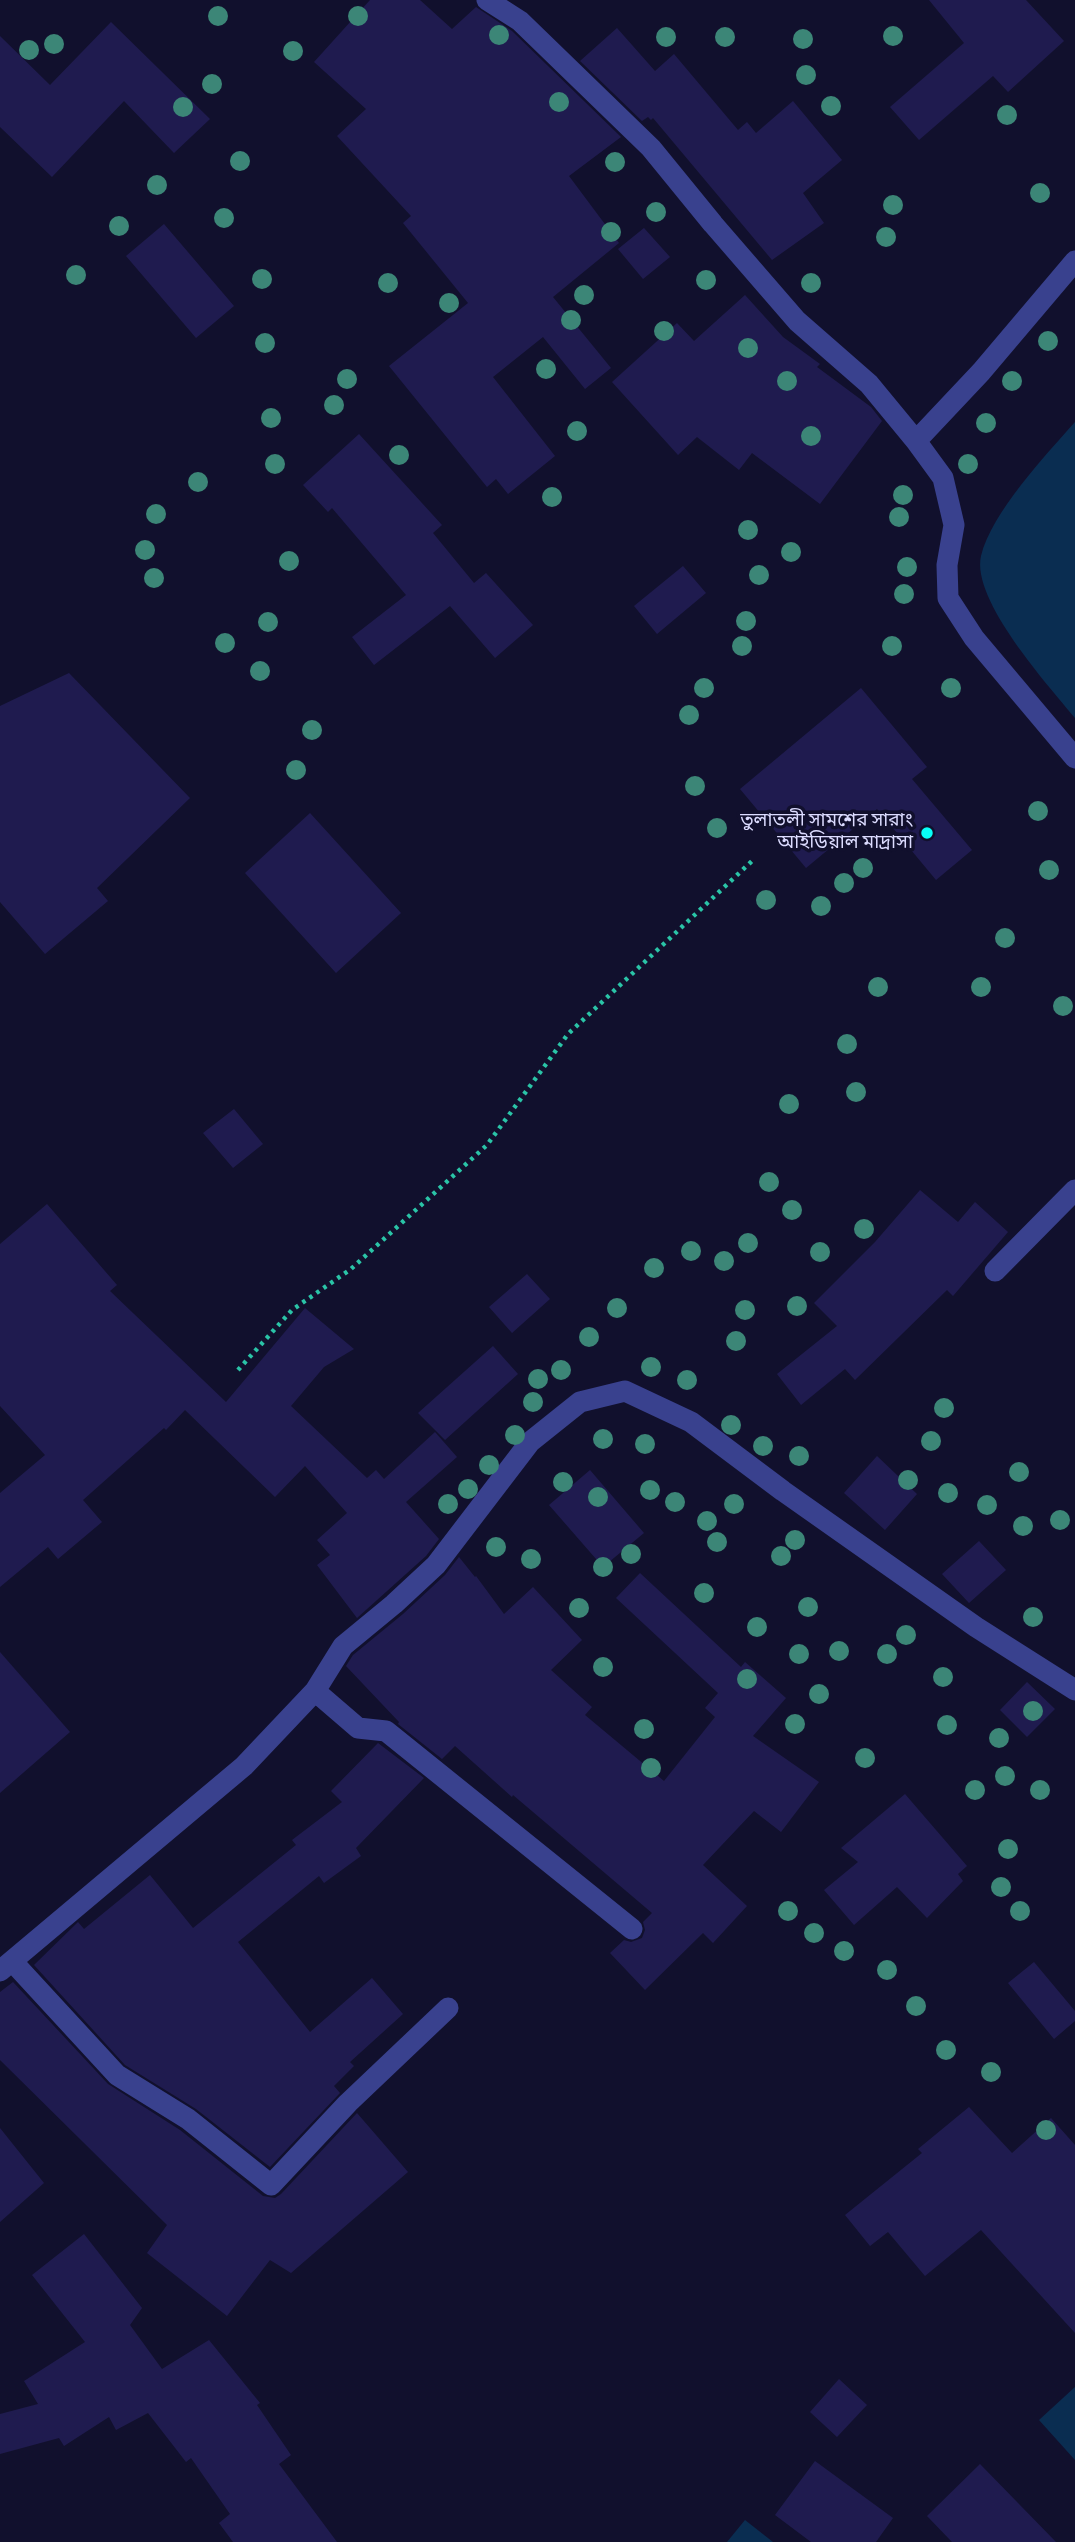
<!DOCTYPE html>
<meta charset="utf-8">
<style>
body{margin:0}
canvas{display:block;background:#11102d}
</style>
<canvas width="1075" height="2542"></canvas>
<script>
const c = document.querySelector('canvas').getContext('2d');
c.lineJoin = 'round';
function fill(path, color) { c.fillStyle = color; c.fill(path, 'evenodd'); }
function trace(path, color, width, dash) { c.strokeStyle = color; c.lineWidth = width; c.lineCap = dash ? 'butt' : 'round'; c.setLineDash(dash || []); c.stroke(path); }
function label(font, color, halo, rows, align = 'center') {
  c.font = font + ' "Source Sans 3","Noto Sans Bengali",sans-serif'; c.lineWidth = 7; c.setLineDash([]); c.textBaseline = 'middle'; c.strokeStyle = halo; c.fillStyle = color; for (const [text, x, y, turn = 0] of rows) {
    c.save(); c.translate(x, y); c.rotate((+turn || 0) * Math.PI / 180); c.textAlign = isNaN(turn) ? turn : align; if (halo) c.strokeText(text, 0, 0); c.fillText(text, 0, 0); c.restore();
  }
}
fill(new Path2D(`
 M 1075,422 L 1075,718 C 1048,685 971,600 981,556 C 992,512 1045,456 1075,422 Z
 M 1075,2387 L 1075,2460 L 1039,2420 Z
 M 745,2520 L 773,2542 L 727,2542 Z`), '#0a2d51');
fill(new Path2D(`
 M 370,0 L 420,0 L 452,29 L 476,7 L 512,31 L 621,137 L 569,176 L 619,243 L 553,297 L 611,368 L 585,389 L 543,337 L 493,377 L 555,456 L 508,494 L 496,479 L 487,487 L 389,366 L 468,303 L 403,223 L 411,216 L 337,136 L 366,109 L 314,62 Z
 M 929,0 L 1026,0 L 1064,41 L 1008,92 L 993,76 L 919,140 L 890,107 L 964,43 Z
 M 111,22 L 210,119 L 174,153 L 124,101 L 52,177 L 0,127 L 0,36 L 50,85 Z
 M 617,28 L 655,71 L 674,54 L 738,130 L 747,122 L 756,133 L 793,101 L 842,160 L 803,193 L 824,223 L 772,260 L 653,118 L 651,120 L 648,117 L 642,121 L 580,61 Z
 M 164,224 L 234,306 L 196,338 L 126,256 Z
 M 644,228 L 670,257 L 643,279 L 618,249 Z
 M 745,295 L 783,337 L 820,364 L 817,367 L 871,407 L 882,421 L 820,504 L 752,453 L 739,470 L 697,437 L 678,455 L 612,382 L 677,323 L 694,341 Z
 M 359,434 L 442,525 L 433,533 L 474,583 L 486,573 L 533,625 L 495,658 L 450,606 L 374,665 L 352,637 L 406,595 L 332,508 L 328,512 L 303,485 Z
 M 683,566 L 706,593 L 657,634 L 634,606 Z
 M 69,673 L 190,798 L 97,888 L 108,901 L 45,954 L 0,902 L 0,706 Z
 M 861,688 L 927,767 L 912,779 L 972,850 L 936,880 L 877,809 L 806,868 L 740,789 Z
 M 310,813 L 401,913 L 336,973 L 245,873 Z
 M 234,1109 L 263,1144 L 233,1168 L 203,1133 Z
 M 920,1190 L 958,1222 L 975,1202 L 1008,1232 L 953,1296 L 947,1290 L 855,1380 L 845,1369 L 801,1405 L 777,1374 L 837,1326 L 814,1303 L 875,1242 Z
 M 47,1204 L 117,1285 L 110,1291 L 226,1402 L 305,1308 L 354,1349 L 324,1367 L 291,1406 L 367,1478 L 376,1470 L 384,1479 L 435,1432 L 457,1457 L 406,1502 L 439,1539 L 426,1556 L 357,1618 L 317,1565 L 330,1555 L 317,1540 L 347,1513 L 305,1466 L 275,1497 L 185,1410 L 166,1430 L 164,1428 L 83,1500 L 102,1522 L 58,1559 L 48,1547 L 0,1587 L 0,1493 L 45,1455 L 0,1406 L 0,1244 Z
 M 527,1274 L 550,1299 L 512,1333 L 489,1307 Z
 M 493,1346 L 518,1374 L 445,1440 L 418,1413 Z
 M 877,1456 L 917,1494 L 885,1530 L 844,1493 Z
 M 590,1470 L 644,1533 L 603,1567 L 549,1505 Z
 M 979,1541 L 1006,1570 L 969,1603 L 942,1574 Z
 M 459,1557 L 475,1577 L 476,1576 L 504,1614 L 533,1587 L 582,1640 L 551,1670 L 592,1707 L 585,1715 L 664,1781 L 715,1717 L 705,1708 L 718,1693 L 616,1598 L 640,1573 L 741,1667 L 745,1662 L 786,1698 L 753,1736 L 819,1782 L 781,1832 L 754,1811 L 703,1865 L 747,1906 L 713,1943 L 703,1933 L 645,1990 L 610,1953 L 624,1940 L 631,1942 L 642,1938 L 645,1930 L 643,1922 L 652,1913 L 513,1795 L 512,1797 L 455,1746 L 442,1759 L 398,1724 L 399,1722 L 346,1666 L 353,1655 L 403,1614 L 445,1575 Z
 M 0,1652 L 70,1732 L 0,1793 Z
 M 1027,1682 L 1055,1709 L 1027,1737 L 1000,1710 Z
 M 378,1743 L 424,1778 L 356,1848 L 361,1856 L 324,1883 L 319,1876 L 238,1942 L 310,2032 L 372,1978 L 403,2014 L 350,2062 L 354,2066 L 334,2086 L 340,2093 L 270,2167 L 196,2109 L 125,2065 L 34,1965 L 78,1922 L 84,1929 L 150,1875 L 193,1928 L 296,1845 L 292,1840 L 342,1802 L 331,1791 Z
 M 905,1794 L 967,1866 L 958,1874 L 963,1881 L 927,1918 L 897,1887 L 854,1925 L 824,1890 L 858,1862 L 841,1848 Z
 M 1034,1962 L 1075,2011 L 1075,2021 L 1054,2039 L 1008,1983 Z
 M 13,1982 L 108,2084 L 180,2130 L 263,2196 L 275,2198 L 281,2194 L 357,2113 L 408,2172 L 291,2273 L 270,2260 L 227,2316 L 147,2253 L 167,2225 L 0,2060 L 0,1992 Z
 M 969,2107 L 1012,2153 L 1051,2118 L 1075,2145 L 1075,2333 L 981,2230 L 925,2276 L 888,2232 L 870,2246 L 845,2215 L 922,2153 L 918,2149 Z
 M 0,2128 L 44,2183 L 0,2222 Z
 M 84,2234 L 142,2308 L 130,2325 L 162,2369 L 209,2340 L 260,2403 L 257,2405 L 291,2455 L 279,2464 L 337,2542 L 233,2542 L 219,2523 L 230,2514 L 191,2458 L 186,2462 L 148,2413 L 116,2430 L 109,2417 L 64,2446 L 59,2438 L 0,2454 L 0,2414 L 38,2404 L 24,2381 L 85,2342 L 32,2275 Z
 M 839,2379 L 867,2405 L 837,2437 L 810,2412 Z
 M 815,2461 L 893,2518 L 876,2542 L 811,2542 L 775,2515 Z
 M 980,2464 L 1056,2542 L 952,2542 L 927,2516 Z`), '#1f1b4f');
trace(new Path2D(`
 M 238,1370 L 292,1310 L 351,1269 L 487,1145 L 568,1034 L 752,861`), '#2ac4a7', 4.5, [3.5, 5]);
trace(new Path2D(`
 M 487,0 L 520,21 L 651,148 L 713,224 L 797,321 L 869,384 L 916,441 L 943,478 L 954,525 L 947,565 L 948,598 L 974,638 L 1075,758
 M 916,441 L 981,372 L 1075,261
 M 995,1271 L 1075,1190
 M 315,1691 L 358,1728 L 386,1731 L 632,1929
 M 12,1961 L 117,2075 L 188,2119 L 271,2185 L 348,2103 L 448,2008
 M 0,1971 L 244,1766 L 315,1691 L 343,1646 L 394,1604 L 436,1565 L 530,1442 L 580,1402 L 625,1391 L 691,1422 L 783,1491 L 976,1627 L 1075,1690`), '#39418e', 21);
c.fillStyle = '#3c8677';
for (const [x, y] of [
 [218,16],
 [358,16],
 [499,35],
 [893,36],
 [666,37],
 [725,37],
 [803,39],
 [54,44],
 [29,50],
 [293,51],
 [806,75],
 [212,84],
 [559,102],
 [831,106],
 [183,107],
 [1007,115],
 [240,161],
 [615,162],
 [157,185],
 [1040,193],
 [893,205],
 [656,212],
 [224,218],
 [119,226],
 [611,232],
 [886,237],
 [76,275],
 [262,279],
 [706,280],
 [388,283],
 [811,283],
 [584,295],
 [449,303],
 [571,320],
 [664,331],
 [1048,341],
 [265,343],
 [748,348],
 [546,369],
 [347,379],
 [787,381],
 [1012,381],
 [334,405],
 [271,418],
 [986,423],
 [577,431],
 [811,436],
 [399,455],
 [275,464],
 [968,464],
 [198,482],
 [903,495],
 [552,497],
 [156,514],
 [899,517],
 [748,530],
 [145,550],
 [791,552],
 [289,561],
 [907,567],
 [759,575],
 [154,578],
 [904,594],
 [746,621],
 [268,622],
 [225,643],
 [742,646],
 [892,646],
 [260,671],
 [704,688],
 [951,688],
 [689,715],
 [312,730],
 [296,770],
 [695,786],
 [1038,811],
 [717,828],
 [863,868],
 [1049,870],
 [844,883],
 [766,900],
 [821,906],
 [1005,938],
 [878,987],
 [981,987],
 [1063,1006],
 [847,1044],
 [856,1092],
 [789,1104],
 [769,1182],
 [792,1210],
 [864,1229],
 [748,1243],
 [691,1251],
 [820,1252],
 [724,1261],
 [654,1268],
 [797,1306],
 [617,1308],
 [745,1310],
 [589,1337],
 [736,1341],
 [651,1367],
 [561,1370],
 [538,1379],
 [687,1380],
 [533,1402],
 [944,1408],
 [731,1425],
 [515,1435],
 [603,1439],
 [931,1441],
 [645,1444],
 [763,1446],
 [799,1456],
 [489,1465],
 [1019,1472],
 [908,1480],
 [563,1482],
 [468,1489],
 [650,1490],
 [948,1493],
 [598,1497],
 [675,1502],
 [448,1504],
 [734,1504],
 [987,1505],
 [1060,1520],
 [707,1521],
 [1023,1526],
 [795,1540],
 [717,1542],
 [496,1547],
 [631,1554],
 [781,1556],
 [531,1559],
 [603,1567],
 [704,1593],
 [808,1607],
 [579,1608],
 [1033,1617],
 [757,1627],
 [906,1635],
 [839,1651],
 [799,1654],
 [887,1654],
 [603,1667],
 [943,1677],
 [747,1679],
 [819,1694],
 [1033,1711],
 [795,1724],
 [947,1725],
 [644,1729],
 [999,1738],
 [865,1758],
 [651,1768],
 [1005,1776],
 [975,1790],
 [1040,1790],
 [1008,1849],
 [1001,1887],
 [788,1911],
 [1020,1911],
 [814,1933],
 [844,1951],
 [887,1970],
 [916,2006],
 [946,2050],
 [991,2072],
 [1046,2130]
]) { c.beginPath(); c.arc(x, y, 10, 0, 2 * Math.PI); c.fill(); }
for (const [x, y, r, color] of [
 [927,833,7,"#08fff8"]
]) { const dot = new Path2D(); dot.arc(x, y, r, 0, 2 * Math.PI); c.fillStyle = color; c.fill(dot); trace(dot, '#11102d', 2.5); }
label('19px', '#dcdcff', '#11102d', [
 ["তুলাতলী সামশের সারাং",913,822],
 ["আইডিয়াল মাদ্রাসা",913,844]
], 'right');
</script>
